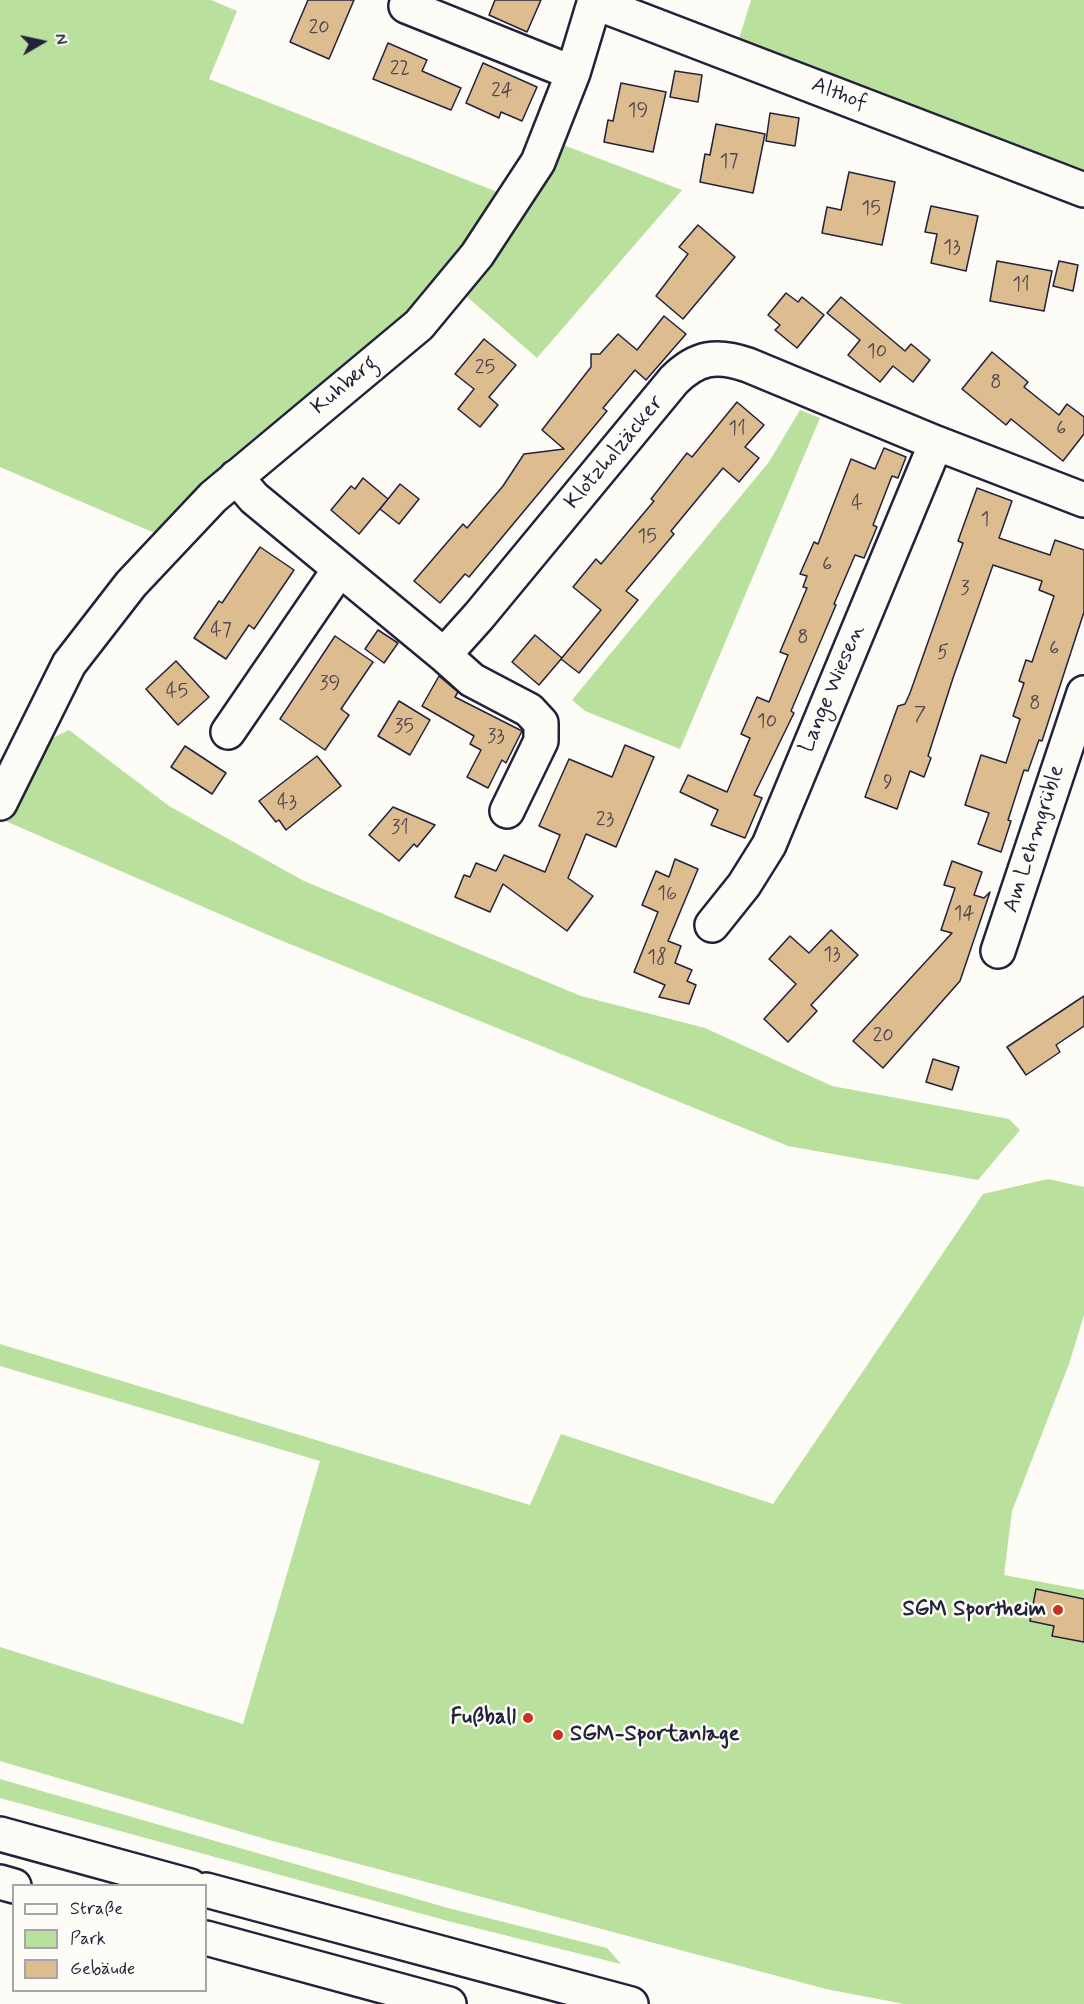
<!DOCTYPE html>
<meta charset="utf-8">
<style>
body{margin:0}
#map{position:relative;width:1084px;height:2004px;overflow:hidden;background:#fdfcf7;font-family:Mynerve,sans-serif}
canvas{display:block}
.legend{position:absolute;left:12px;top:1884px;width:195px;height:108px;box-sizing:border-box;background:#fdfcf7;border:2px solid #a5a5ac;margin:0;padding:8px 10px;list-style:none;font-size:18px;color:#22223b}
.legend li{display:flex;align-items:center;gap:12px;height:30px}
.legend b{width:30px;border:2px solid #a5a5ac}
.north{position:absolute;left:12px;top:12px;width:60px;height:60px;-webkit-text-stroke:4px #fdfcf7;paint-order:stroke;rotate:81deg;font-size:16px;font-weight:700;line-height:24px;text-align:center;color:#22223b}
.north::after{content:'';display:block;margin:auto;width:21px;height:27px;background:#22223b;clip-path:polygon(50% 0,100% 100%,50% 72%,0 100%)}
</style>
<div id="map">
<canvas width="1084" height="2004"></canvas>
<ul class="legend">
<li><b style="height:8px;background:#fdfcf7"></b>Straße</li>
<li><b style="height:16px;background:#b9e09c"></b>Park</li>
<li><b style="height:16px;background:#ddbc8f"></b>Gebäude</li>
</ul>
<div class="north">N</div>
</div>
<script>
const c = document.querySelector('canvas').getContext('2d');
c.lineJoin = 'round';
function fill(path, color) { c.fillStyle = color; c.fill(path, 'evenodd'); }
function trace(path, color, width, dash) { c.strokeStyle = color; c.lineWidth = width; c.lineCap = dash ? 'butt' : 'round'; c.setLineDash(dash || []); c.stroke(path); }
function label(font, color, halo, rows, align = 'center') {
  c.font = font + ' Mynerve,sans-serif'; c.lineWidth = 5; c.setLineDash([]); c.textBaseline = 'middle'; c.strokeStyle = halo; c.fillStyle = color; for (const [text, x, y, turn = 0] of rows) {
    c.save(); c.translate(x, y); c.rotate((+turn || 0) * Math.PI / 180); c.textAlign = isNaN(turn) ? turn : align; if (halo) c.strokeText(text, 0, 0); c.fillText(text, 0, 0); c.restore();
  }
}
fill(new Path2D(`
 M 0,0 L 211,0 L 237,11 L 209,79 L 500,193 L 467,244 L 416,304 L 365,356 L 157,534 L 0,467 Z
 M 751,0 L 1084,0 L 1084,178 L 739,39 Z
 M 558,143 L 682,190 L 537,358 L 466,296 L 497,254 Z
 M 800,410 L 820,418 L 680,749 L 585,711 L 572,700 L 769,462 Z
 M 69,730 L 169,806 L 304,881 L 581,996 L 705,1028 L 832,1086 L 1009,1119 L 1020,1130 L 978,1180 L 788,1146 L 275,938 L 3,820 L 38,745 Z
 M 1048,1179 L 1084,1187 L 1084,1315 L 1069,1364 L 1012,1511 L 1004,1575 L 1084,1590 L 1084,2004 L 904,2004 L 826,1989 L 269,1840 L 0,1761 L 0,1647 L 243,1724 L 320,1461 L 0,1366 L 0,1344 L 530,1505 L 561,1434 L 773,1504 L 983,1194 Z
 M 0,1779 L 448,1908 L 607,1948 L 621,1964 L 448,1921 L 0,1798 Z`), '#b9e09c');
const building = new Path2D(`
 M 308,0 L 354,0 L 329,59 L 290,42 Z
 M 495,0 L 541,0 L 527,32 L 489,15 Z
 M 388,43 L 427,60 L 422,71 L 461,88 L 451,110 L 373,79 Z
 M 483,63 L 537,87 L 522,121 L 501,112 L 499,118 L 466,103 Z
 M 675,71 L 702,75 L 698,102 L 670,97 Z
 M 621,83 L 666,92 L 653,152 L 604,142 L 608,120 L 613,121 Z
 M 770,113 L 799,118 L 795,146 L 766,141 Z
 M 716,124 L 765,134 L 753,193 L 700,182 L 705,154 L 710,155 Z
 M 849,172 L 895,182 L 882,245 L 822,233 L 827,207 L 841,210 Z
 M 931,206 L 978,216 L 966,271 L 931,263 L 937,234 L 925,232 Z
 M 698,225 L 735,257 L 683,319 L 656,296 L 688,254 L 679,247 Z
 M 997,261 L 1052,271 L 1044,311 L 990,301 Z
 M 1059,261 L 1078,265 L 1073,291 L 1053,286 Z
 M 786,293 L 798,302 L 802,297 L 824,315 L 797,348 L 775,330 L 780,325 L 768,315 Z
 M 841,297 L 905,351 L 911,344 L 930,360 L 913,382 L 893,366 L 880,382 L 848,355 L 860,340 L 827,313 Z
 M 664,316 L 686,334 L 646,380 L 635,370 L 603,408 L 607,411 L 564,463 L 469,577 L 465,574 L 440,603 L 414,581 L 463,524 L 467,528 L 503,486 L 524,454 L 564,449 L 542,430 L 591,367 L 591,354 L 600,354 L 618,334 L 637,350 Z
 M 484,339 L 516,365 L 489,397 L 498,405 L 480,427 L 458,409 L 474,389 L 455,374 Z
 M 992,352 L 1028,382 L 1024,387 L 1059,415 L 1067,404 L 1084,417 L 1084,434 L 1063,461 L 1011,419 L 1006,425 L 962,389 Z
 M 737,402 L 764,425 L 745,447 L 759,458 L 739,482 L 723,468 L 671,531 L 674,534 L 626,591 L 638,600 L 579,673 L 561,659 L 601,610 L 573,587 L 596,559 L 601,564 L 654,501 L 651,499 L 687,453 L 692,457 Z
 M 884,448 L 906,457 L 898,478 L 892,476 L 873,525 L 877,527 L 864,558 L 855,555 L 834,604 L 836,605 L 791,711 L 794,713 L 754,795 L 762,798 L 745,838 L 711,825 L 718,810 L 680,792 L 688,775 L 727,792 L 750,738 L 741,734 L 757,697 L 769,702 L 788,655 L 780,652 L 807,588 L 803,587 L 807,576 L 800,574 L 814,542 L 818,544 L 851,459 L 875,469 Z
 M 363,478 L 388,499 L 359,534 L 331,510 L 351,486 L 355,489 Z
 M 400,484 L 419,499 L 399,524 L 380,509 Z
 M 977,488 L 1012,501 L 999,538 L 1050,555 L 1055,540 L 1084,550 L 1084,612 L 1042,741 L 1039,740 L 1028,771 L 1024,770 L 1008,820 L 1011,821 L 1001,852 L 978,844 L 989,813 L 965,805 L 981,755 L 1006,763 L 1020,719 L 1013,716 L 1024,683 L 1019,681 L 1026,660 L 1032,662 L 1054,596 L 1039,590 L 1042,581 L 993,565 L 953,678 L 928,756 L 931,758 L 924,777 L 910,771 L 897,809 L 865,797 L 898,706 L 905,704 L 910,693 L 963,543 L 958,541 Z
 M 260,547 L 294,570 L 254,629 L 249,625 L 226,659 L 194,638 L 219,601 L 222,603 Z
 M 378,630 L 398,643 L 384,663 L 365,649 Z
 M 535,635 L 562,658 L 539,685 L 512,662 Z
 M 335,636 L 373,662 L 341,709 L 349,715 L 325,750 L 280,719 Z
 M 176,661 L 209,697 L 178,725 L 146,689 Z
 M 439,676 L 458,692 L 455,697 L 522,731 L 506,763 L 502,760 L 488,788 L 467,777 L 481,750 L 470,744 L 474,736 L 422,706 Z
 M 399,701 L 430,720 L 410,755 L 378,736 Z
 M 625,745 L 654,757 L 616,847 L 586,834 L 568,878 L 593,896 L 567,931 L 503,884 L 490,912 L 455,897 L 464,875 L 470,877 L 476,863 L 496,871 L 504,855 L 545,872 L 560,835 L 539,826 L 569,759 L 612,777 Z
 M 185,746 L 226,773 L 212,794 L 171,767 Z
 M 317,756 L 341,786 L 286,830 L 279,820 L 276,822 L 259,801 Z
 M 393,807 L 435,825 L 417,847 L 414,844 L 399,861 L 369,835 Z
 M 675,859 L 698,869 L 668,941 L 681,946 L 675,963 L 692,970 L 687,981 L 696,985 L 689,1004 L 659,997 L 665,985 L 634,972 L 658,912 L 642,905 L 656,871 L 669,877 Z
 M 952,861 L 982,872 L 974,895 L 984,898 L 990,892 L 960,981 L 883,1068 L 853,1041 L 952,933 L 941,930 L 955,888 L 944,885 Z
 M 831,930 L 858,955 L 811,1005 L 817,1011 L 788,1042 L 764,1019 L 796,984 L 769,959 L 790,936 L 809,953 Z
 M 1084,996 L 1084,1026 L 1056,1045 L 1060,1052 L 1026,1075 L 1007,1047 Z
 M 933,1059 L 959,1067 L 952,1090 L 926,1082 Z
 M 1036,1589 L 1084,1599 L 1084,1642 L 1052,1636 L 1054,1626 L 1030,1621 Z`);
fill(building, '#ddbc8f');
trace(building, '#22223b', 1.5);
const minor = new Path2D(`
 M 594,2 L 1084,190
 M 406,6 L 573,73
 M 236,477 L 254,498 L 444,655 L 479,616 L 674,380 C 697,357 717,354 748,365 L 936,443 L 1084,500
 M 444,655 L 472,680 L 529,710 L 541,723 L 541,741 L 507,811
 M 228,732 L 339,570
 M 0,803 L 69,664 L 131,584 L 213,497 L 419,325 L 477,255 L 538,162 L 573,73 L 595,0
 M 712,925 L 744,885 L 769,845 L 936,443
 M 998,951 L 1084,693`);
const highway = new Path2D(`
 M 0,1834 L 190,1886
 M 0,1882 L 14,1886
 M 206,1890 L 631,2004
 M 206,1938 L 449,2004`);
trace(minor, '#22223b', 38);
trace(highway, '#22223b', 38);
trace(minor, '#fdfcf7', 33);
trace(highway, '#fdfcf7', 33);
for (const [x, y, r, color] of [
 [1058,1610,6,"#c8321e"],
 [528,1718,6,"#c8321e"],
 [558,1735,6,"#c8321e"]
]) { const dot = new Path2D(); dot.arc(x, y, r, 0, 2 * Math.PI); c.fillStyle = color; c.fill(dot); trace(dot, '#fdfcf7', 2); }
label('20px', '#514850', null, [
 ["20",319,29],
 ["22",400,70],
 ["24",502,92],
 ["19",638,112],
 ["17",729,163],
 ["15",871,210],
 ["13",952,249],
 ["11",1021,286],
 ["10",877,353],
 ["25",485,369],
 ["8",996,384],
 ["11",737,430],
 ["6",1061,430],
 ["4",857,505],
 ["1",985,521],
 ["15",647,538],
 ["6",827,566],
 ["3",965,590],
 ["47",221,632],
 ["8",803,639],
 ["6",1054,650],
 ["5",943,654],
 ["39",330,685],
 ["45",177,693],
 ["8",1035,705],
 ["7",920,716],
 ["10",767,723],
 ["35",404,728],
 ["33",496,738],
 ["9",888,784],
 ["43",287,804],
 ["23",605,821],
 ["31",400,829],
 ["16",667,895],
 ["14",964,915],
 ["13",832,956],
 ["18",657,959],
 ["20",883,1037]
]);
label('22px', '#22223b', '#fdfcf7', [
 ["Althof",839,95,21],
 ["Kuhberg",345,386,-40],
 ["Klotzholzäcker",615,453,-50],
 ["Lange Wiesen",833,689,-67],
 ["Am Lehmgrüble",1035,839,-72]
]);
label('bold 22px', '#22223b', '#fdfcf7', [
 ["SGM Sportheim",1046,1610],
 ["Fußball",516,1718],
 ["SGM-Sportanlage",570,1735,"left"]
], 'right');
</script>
